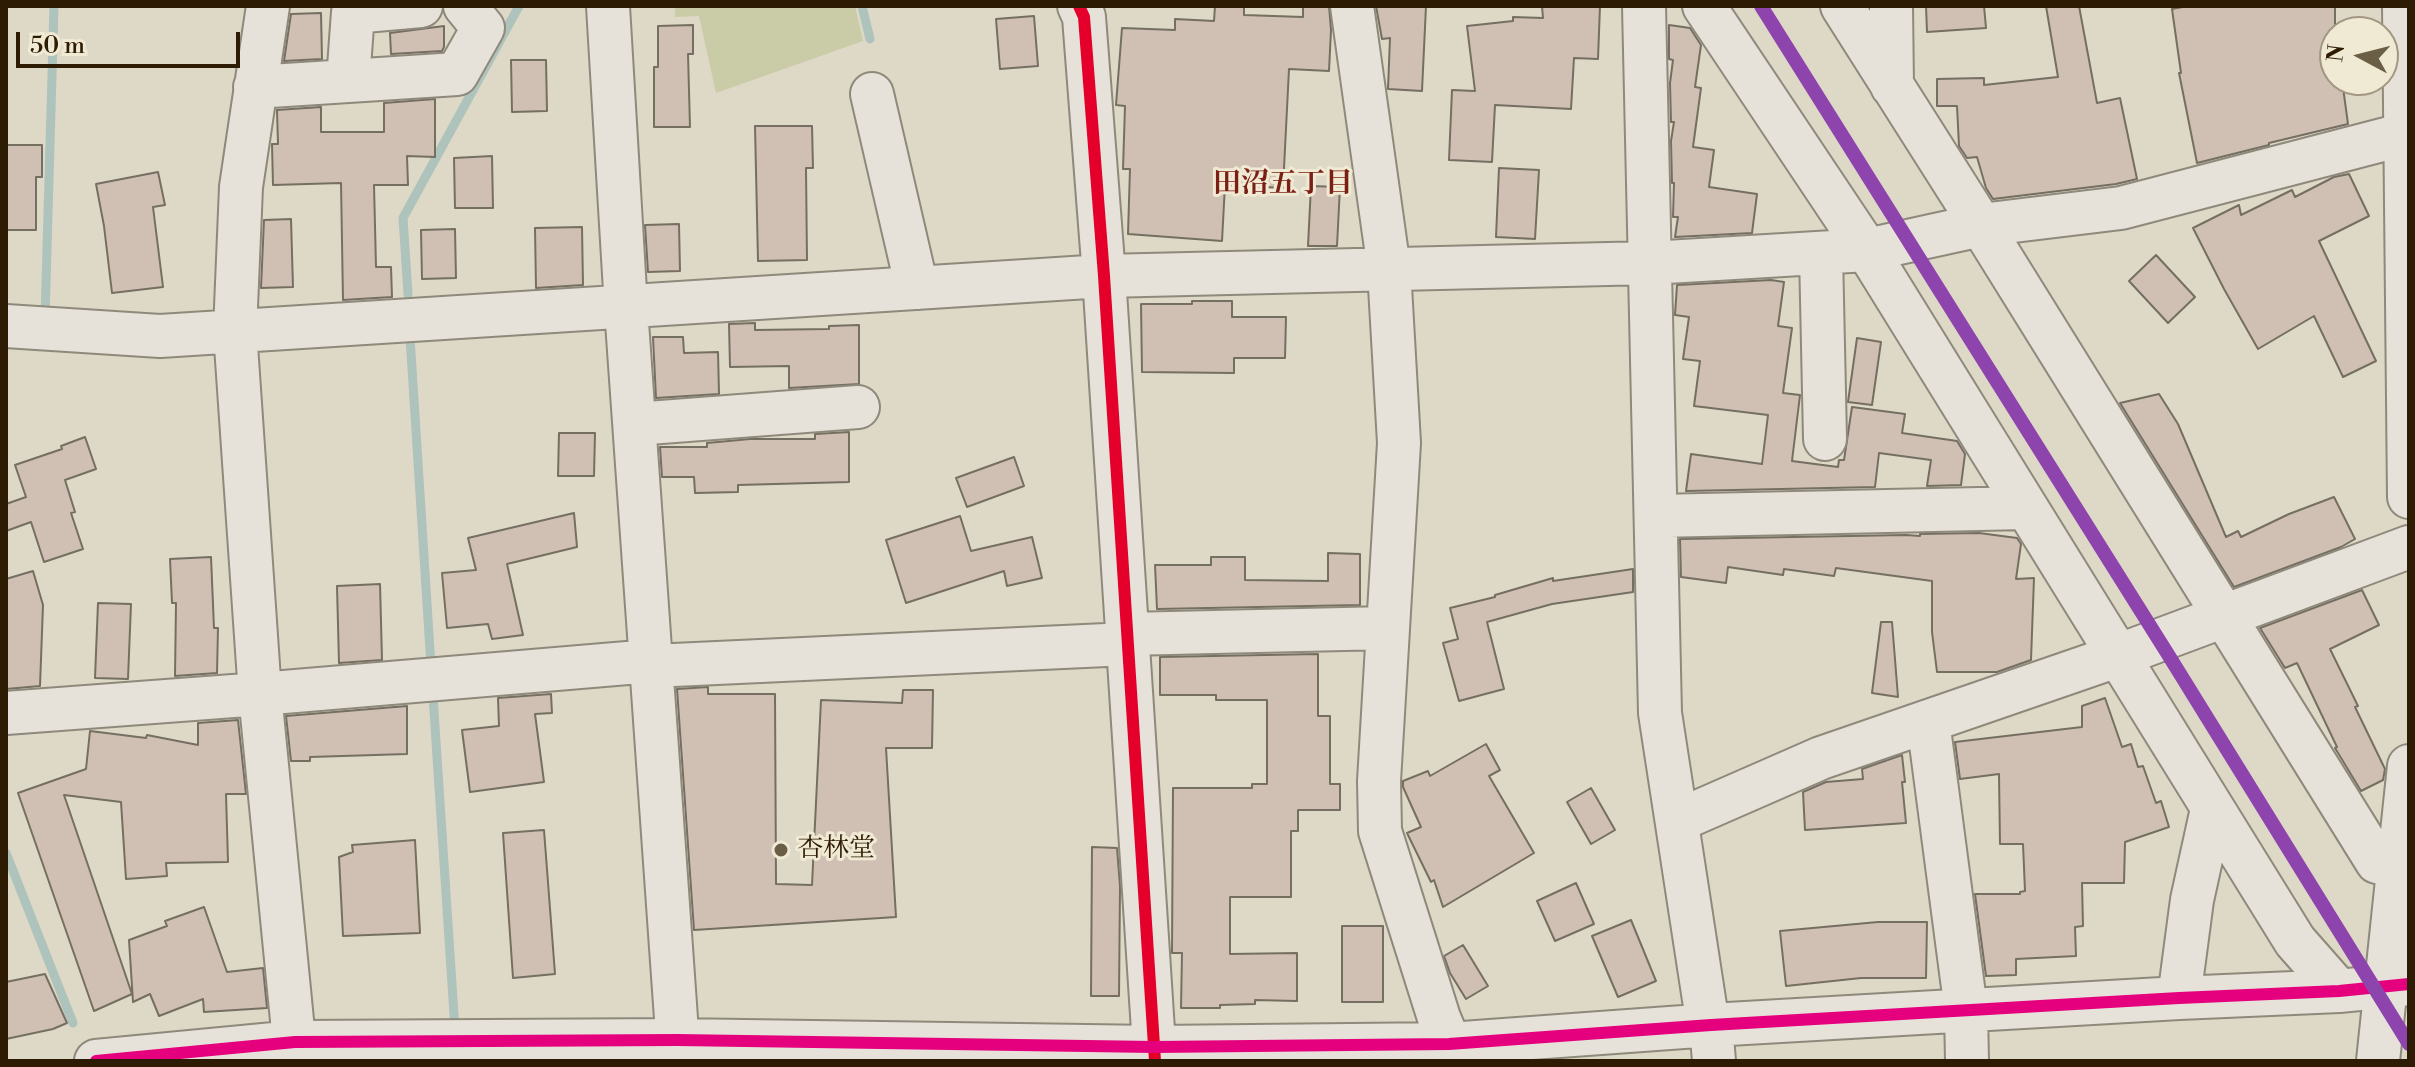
<!DOCTYPE html>
<meta charset="utf-8">
<style>
body{margin:0}
#map{position:relative;width:2415px;height:1067px;overflow:hidden;background:#ded8c6;font-family:"Libre Bodoni",serif}
canvas{display:block}
.frame{position:absolute;inset:0;border:8px solid #2d1c03;pointer-events:none}
.north{position:absolute;left:2319px;top:16px;width:80px;height:80px;box-sizing:border-box;background:#f0e9d3;border:2px solid #a29780;border-radius:50%;rotate:277deg;font-size:22px;font-weight:700;line-height:32px;text-align:center;color:#2d1c03}
.north::after{content:'';display:block;margin:auto;width:28px;height:36px;background:#6b5e47;clip-path:polygon(50% 0,100% 100%,50% 72%,0 100%)}
.scale{position:absolute;left:16px;top:32px;width:224px;height:36px;box-sizing:border-box;border:4px solid #2d1c03;border-top:0;padding-left:10px;font-size:24px;line-height:28px;white-space:nowrap;color:#2d1c03;-webkit-text-stroke:6px #f0e9d3;paint-order:stroke}
</style>
<div id="map">
<canvas width="2415" height="1067"></canvas>
<div class="frame"></div>
<div class="north">N</div>
<div class="scale">50 m</div>
</div>
<script>
const c = document.querySelector('canvas').getContext('2d');
c.lineJoin = 'round';
function fill(path, color) { c.fillStyle = color; c.fill(path, 'evenodd'); }
function trace(path, color, width, dash) { c.strokeStyle = color; c.lineWidth = width; c.lineCap = dash ? 'butt' : 'round'; c.setLineDash(dash || []); c.stroke(path); }
function label(font, color, halo, rows, align = 'center') {
  c.font = font + ' "Libre Bodoni","Noto Serif JP",serif'; c.lineWidth = 6; c.setLineDash([]); c.textBaseline = 'middle'; c.strokeStyle = halo; c.fillStyle = color; for (const [text, x, y, turn = 0] of rows) {
    c.save(); c.translate(x, y); c.rotate((+turn || 0) * Math.PI / 180); c.textAlign = isNaN(turn) ? turn : align; if (halo) c.strokeText(text, 0, 0); c.fillText(text, 0, 0); c.restore();
  }
}
fill(new Path2D(`
 M 675,6 L 855,6 L 863,41 L 716,93 L 699,16 L 675,17 Z`), '#cacba7');
trace(new Path2D(`
 M 862,6 L 870,39
 M 408,294 L 403,218 L 519,6
 M 45,318 L 54,6
 M 410,337 L 431,666
 M 433,696 L 455,1030
 M 6,853 L 73,1023`), '#aec3bc', 9);
const building = new Path2D(`
 M 1215,6 L 1244,6 L 1244,15 L 1303,17 L 1303,6 L 1329,6 L 1331,30 L 1329,71 L 1289,69 L 1283,188 L 1225,185 L 1222,241 L 1128,234 L 1130,169 L 1123,169 L 1125,106 L 1116,105 L 1122,28 L 1175,30 L 1175,19 L 1214,21 Z
 M 1376,6 L 1426,6 L 1422,91 L 1388,89 L 1390,38 L 1382,39 Z
 M 1542,6 L 1600,6 L 1598,59 L 1574,58 L 1571,109 L 1495,105 L 1492,162 L 1449,160 L 1452,90 L 1475,91 L 1467,26 L 1513,21 L 1513,17 L 1543,18 Z
 M 1926,6 L 1984,6 L 1986,28 L 1927,32 Z
 M 2046,6 L 2079,6 L 2097,103 L 2120,98 L 2137,179 L 2116,184 L 1993,199 L 1986,188 L 1977,157 L 1967,158 L 1959,146 L 1957,106 L 1937,106 L 1937,79 L 1984,78 L 1984,85 L 2058,77 Z
 M 2188,6 L 2335,6 L 2335,80 L 2342,80 L 2348,124 L 2269,143 L 2269,145 L 2197,163 L 2179,73 L 2181,73 L 2172,9 Z
 M 321,13 L 322,59 L 284,61 L 291,14 Z
 M 1034,16 L 1038,66 L 1000,69 L 996,19 Z
 M 693,25 L 693,54 L 688,54 L 690,127 L 654,127 L 654,67 L 658,67 L 658,26 Z
 M 1669,25 L 1690,28 L 1701,45 L 1695,87 L 1701,88 L 1693,147 L 1714,150 L 1709,187 L 1757,194 L 1752,233 L 1675,237 L 1678,217 L 1673,217 L 1674,183 L 1672,183 L 1671,141 L 1674,122 L 1671,122 L 1670,83 L 1673,60 L 1669,59 Z
 M 444,26 L 444,47 L 442,51 L 391,54 L 390,33 Z
 M 511,60 L 546,60 L 547,111 L 512,112 Z
 M 435,99 L 435,157 L 407,156 L 408,185 L 374,185 L 376,267 L 391,267 L 392,297 L 343,300 L 341,183 L 273,185 L 272,144 L 278,144 L 277,110 L 321,107 L 321,132 L 384,132 L 384,103 Z
 M 755,126 L 812,126 L 813,168 L 806,168 L 807,260 L 758,261 Z
 M 6,145 L 42,145 L 42,177 L 36,177 L 36,230 L 6,230 Z
 M 492,156 L 493,208 L 455,208 L 454,158 Z
 M 1499,168 L 1539,170 L 1535,239 L 1496,237 Z
 M 158,172 L 165,205 L 153,207 L 163,287 L 112,293 L 104,226 L 96,184 Z
 M 2349,174 L 2369,216 L 2319,241 L 2376,361 L 2343,377 L 2314,316 L 2258,349 L 2224,289 L 2193,228 L 2239,205 L 2241,215 L 2292,190 L 2295,197 L 2334,177 Z
 M 1311,186 L 1340,187 L 1337,246 L 1308,246 Z
 M 291,219 L 293,287 L 261,288 L 264,220 Z
 M 679,224 L 680,271 L 648,272 L 645,225 Z
 M 582,227 L 583,285 L 536,288 L 535,228 Z
 M 455,229 L 456,278 L 422,279 L 421,230 Z
 M 2156,255 L 2195,297 L 2168,323 L 2129,281 Z
 M 1771,280 L 1784,282 L 1778,326 L 1792,328 L 1783,393 L 1800,395 L 1792,461 L 1838,467 L 1839,460 L 1844,460 L 1852,407 L 1905,414 L 1902,433 L 1957,441 L 1965,454 L 1961,485 L 1927,486 L 1931,460 L 1879,453 L 1875,487 L 1686,491 L 1691,454 L 1762,464 L 1768,415 L 1694,406 L 1700,361 L 1683,359 L 1689,317 L 1675,315 L 1677,285 Z
 M 1192,301 L 1232,301 L 1232,317 L 1286,317 L 1285,358 L 1234,358 L 1234,373 L 1142,372 L 1141,304 L 1192,304 Z
 M 755,323 L 755,330 L 829,329 L 829,326 L 859,325 L 859,384 L 789,388 L 789,366 L 730,367 L 729,324 Z
 M 653,337 L 683,337 L 684,353 L 718,352 L 719,394 L 656,398 Z
 M 1857,338 L 1881,342 L 1872,405 L 1848,402 Z
 M 2159,394 L 2178,424 L 2226,537 L 2238,531 L 2241,537 L 2289,514 L 2334,497 L 2355,539 L 2341,547 L 2234,587 L 2120,403 Z
 M 849,432 L 849,482 L 738,485 L 738,492 L 695,493 L 694,477 L 662,477 L 660,447 L 707,447 L 707,443 L 750,439 L 815,439 L 815,434 Z
 M 559,433 L 595,433 L 594,476 L 558,476 Z
 M 85,437 L 96,469 L 65,480 L 75,512 L 71,513 L 83,549 L 44,562 L 31,522 L 6,531 L 6,504 L 26,497 L 15,465 L 62,449 L 61,446 Z
 M 1014,457 L 1024,486 L 967,507 L 956,478 Z
 M 574,513 L 577,547 L 507,564 L 523,635 L 492,639 L 488,624 L 447,628 L 442,573 L 476,570 L 468,538 Z
 M 960,516 L 971,551 L 1032,537 L 1042,578 L 1007,586 L 1004,571 L 906,603 L 886,540 Z
 M 1979,533 L 2017,538 L 2021,544 L 2016,579 L 2034,578 L 2031,660 L 1997,672 L 1937,672 L 1932,632 L 1932,581 L 1836,568 L 1834,576 L 1784,569 L 1783,575 L 1728,567 L 1726,583 L 1681,577 L 1680,539 L 1906,535 L 1920,536 L 1920,534 Z
 M 1328,553 L 1360,554 L 1360,605 L 1157,609 L 1155,565 L 1211,565 L 1211,557 L 1245,557 L 1245,580 L 1328,581 Z
 M 211,557 L 214,628 L 218,628 L 217,673 L 175,676 L 176,603 L 172,603 L 170,559 Z
 M 1633,569 L 1633,592 L 1552,604 L 1487,622 L 1504,689 L 1459,701 L 1443,643 L 1458,639 L 1450,608 L 1495,597 L 1495,595 L 1553,578 L 1553,581 Z
 M 33,571 L 43,605 L 40,686 L 6,689 L 6,579 Z
 M 380,584 L 382,660 L 339,663 L 337,586 Z
 M 2362,590 L 2379,625 L 2330,649 L 2358,706 L 2355,707 L 2385,769 L 2383,780 L 2361,791 L 2335,748 L 2337,747 L 2297,663 L 2285,668 L 2260,628 Z
 M 98,603 L 131,604 L 128,679 L 95,678 Z
 M 1881,622 L 1892,622 L 1898,697 L 1872,693 Z
 M 1318,654 L 1318,716 L 1330,716 L 1330,784 L 1340,784 L 1340,810 L 1298,810 L 1298,831 L 1291,831 L 1291,897 L 1230,897 L 1230,954 L 1297,953 L 1297,1001 L 1255,1000 L 1255,1004 L 1220,1005 L 1220,1008 L 1181,1008 L 1182,953 L 1172,953 L 1173,788 L 1252,788 L 1252,784 L 1267,784 L 1267,700 L 1216,700 L 1216,695 L 1160,695 L 1160,657 Z
 M 708,687 L 708,694 L 775,694 L 776,884 L 812,885 L 821,700 L 902,703 L 903,690 L 933,690 L 932,748 L 886,748 L 896,917 L 694,930 L 677,689 Z
 M 551,694 L 552,713 L 535,714 L 544,782 L 470,792 L 462,730 L 499,726 L 498,698 Z
 M 2105,698 L 2122,747 L 2131,744 L 2138,767 L 2143,766 L 2156,803 L 2161,801 L 2169,827 L 2125,842 L 2124,883 L 2082,883 L 2083,926 L 2075,927 L 2076,956 L 2016,959 L 2016,975 L 1986,976 L 1975,894 L 2020,894 L 2020,892 L 2025,891 L 2023,844 L 2000,844 L 1999,774 L 1960,779 L 1955,742 L 2082,727 L 2082,706 Z
 M 407,706 L 407,754 L 310,757 L 310,761 L 291,761 L 286,716 Z
 M 238,720 L 246,794 L 226,794 L 228,862 L 166,863 L 167,876 L 126,879 L 121,802 L 64,795 L 132,994 L 94,1011 L 18,793 L 86,769 L 90,731 L 146,738 L 147,735 L 198,745 L 198,723 Z
 M 1486,744 L 1500,770 L 1489,776 L 1534,853 L 1443,907 L 1434,880 L 1431,882 L 1407,833 L 1421,827 L 1403,787 L 1403,781 L 1428,771 L 1430,776 Z
 M 1902,755 L 1905,782 L 1902,782 L 1906,823 L 1805,830 L 1803,792 L 1826,782 L 1863,779 L 1862,769 Z
 M 1591,788 L 1615,830 L 1591,844 L 1567,802 Z
 M 544,830 L 555,974 L 513,978 L 503,833 Z
 M 415,840 L 420,933 L 343,936 L 339,857 L 353,852 L 352,845 Z
 M 1092,847 L 1117,848 L 1120,886 L 1119,996 L 1091,996 Z
 M 1576,883 L 1594,924 L 1555,941 L 1537,901 Z
 M 204,907 L 227,972 L 263,968 L 267,1008 L 204,1012 L 203,999 L 159,1016 L 150,994 L 133,1002 L 129,940 L 167,926 L 165,921 Z
 M 1631,920 L 1656,981 L 1618,997 L 1592,936 Z
 M 1878,922 L 1927,922 L 1926,978 L 1861,978 L 1786,986 L 1780,931 Z
 M 1342,926 L 1383,926 L 1383,1002 L 1342,1002 Z
 M 1463,945 L 1488,986 L 1466,999 L 1450,973 L 1444,956 Z
 M 45,974 L 67,1023 L 53,1029 L 6,1039 L 6,982 Z`);
fill(building, '#d0c0b4');
trace(building, '#756f62', 2);
const minor = new Path2D(`
 M 268,6 L 241,187 L 235,331 L 260,694 L 296,1061
 M 608,6 L 626,308 L 679,1061
 M 1079,6 L 1084,17 L 1104,276 L 1155,1061
 M 1352,6 L 1389,269 L 1399,443 L 1379,781 L 1380,831 L 1439,1018 L 1457,1061
 M 1644,6 L 1660,713 L 1705,1006 L 1711,1025 L 1714,1061
 M 1704,6 L 1867,250 L 2295,941 L 2339,991
 M 1842,6 L 1981,225 L 2377,862 L 2399,866
 M 1891,6 L 1892,86
 M 2404,6 L 2409,497
 M 348,81 L 353,12 L 421,6
 M 255,87 L 457,74 L 483,28 L 465,6
 M 872,94 L 917,288
 M 1821,253 L 1825,439
 M 6,326 L 160,336 L 1104,276 L 1650,263 L 1867,250 L 1981,225 L 2121,208 L 2409,133
 M 635,424 L 858,407
 M 1656,516 L 2026,508
 M 1127,634 L 1388,628
 M 652,666 L 1128,644
 M 6,713 L 260,694 L 651,661
 M 1928,721 L 1966,1010 L 1967,1061
 M 1677,821 L 1821,758 L 2117,656 L 2409,547
 M 2179,998 L 2192,900 L 2212,809
 M 96,1061 L 295,1042 L 677,1040 L 1154,1047 L 1449,1044 L 1711,1025 L 2179,998 L 2339,991 L 2409,984
 M 2378,1061 L 2409,766`);
trace(minor, '#8f897c', 46);
trace(minor, '#e6e2d9', 42);
trace(new Path2D(`
 M 1079,6 L 1084,17 L 1104,276 L 1155,1061`), '#e4002b', 12);
trace(new Path2D(`
 M 96,1061 L 295,1042 L 677,1040 L 1154,1047 L 1449,1044 L 1711,1025 L 2179,998 L 2339,991 L 2409,984`), '#e5007d', 12);
trace(new Path2D(`
 M 1761,6 L 2169,656 L 2409,1044`), '#8e44ad', 14);
for (const [x, y, r, color] of [
 [781,850,8,"#6b5e47"]
]) { const dot = new Path2D(); dot.arc(x, y, r, 0, 2 * Math.PI); c.fillStyle = color; c.fill(dot); trace(dot, '#f0e9d3', 3); }
label('26px', '#2d1c03', '#f0e9d3', [
 ["杏林堂",797,850]
], 'left');
label('bold 28px', '#7a1f14', '#f0e9d3', [
 ["田沼五丁目",1283,185]
]);
</script>
